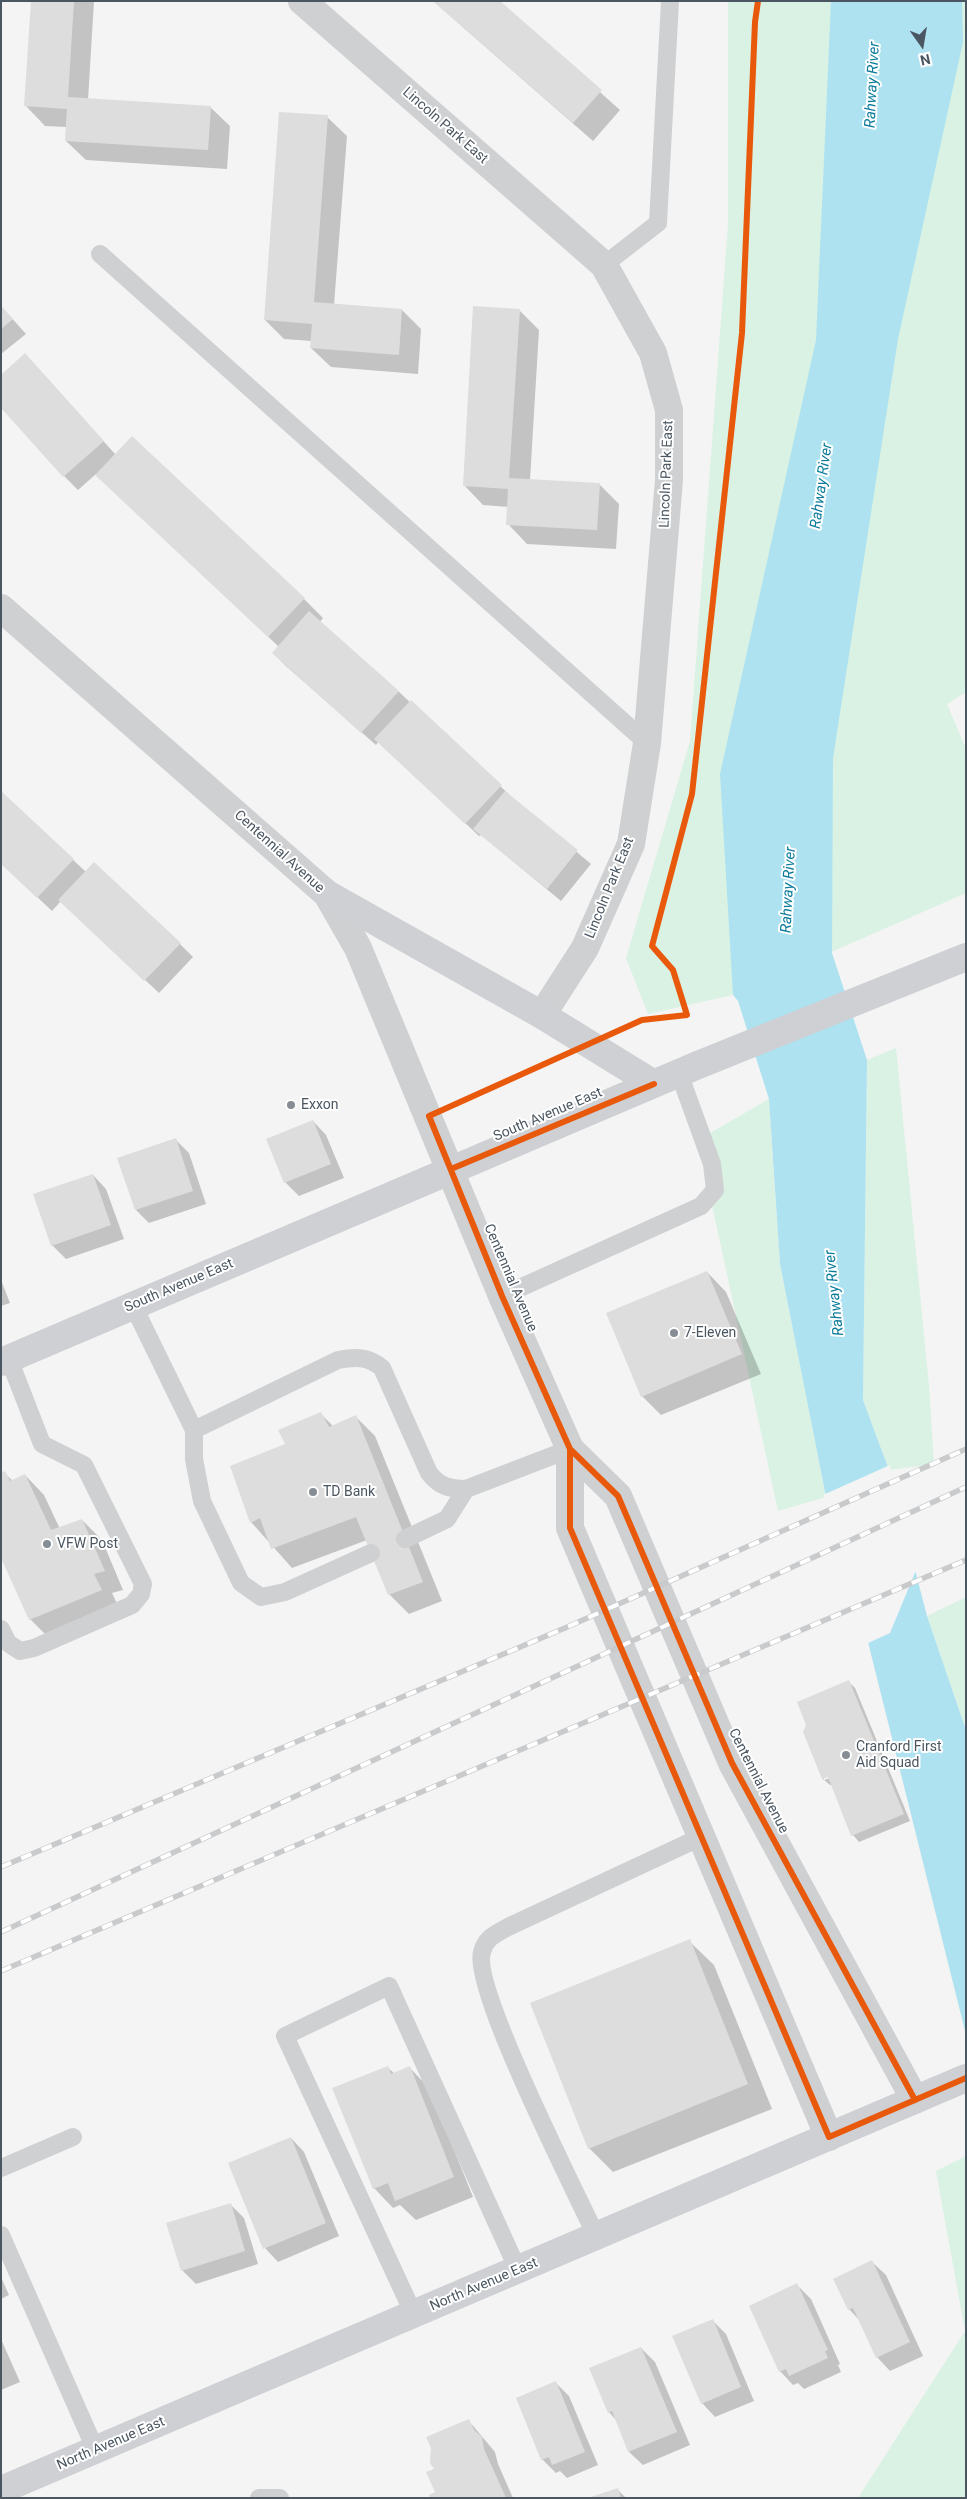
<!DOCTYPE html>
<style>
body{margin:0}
#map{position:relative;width:967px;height:2499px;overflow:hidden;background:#f4f4f4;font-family:Roboto,sans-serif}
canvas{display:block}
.frame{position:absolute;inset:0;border:2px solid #4a5661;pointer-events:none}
.north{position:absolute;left:897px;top:20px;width:50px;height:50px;-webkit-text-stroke:4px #fff;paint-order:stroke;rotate:167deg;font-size:14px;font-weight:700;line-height:20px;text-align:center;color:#4a5661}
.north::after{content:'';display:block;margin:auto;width:18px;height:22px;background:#4a5661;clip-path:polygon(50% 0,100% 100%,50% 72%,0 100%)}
</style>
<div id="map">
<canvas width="967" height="2499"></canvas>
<div class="frame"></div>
<div class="north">N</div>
</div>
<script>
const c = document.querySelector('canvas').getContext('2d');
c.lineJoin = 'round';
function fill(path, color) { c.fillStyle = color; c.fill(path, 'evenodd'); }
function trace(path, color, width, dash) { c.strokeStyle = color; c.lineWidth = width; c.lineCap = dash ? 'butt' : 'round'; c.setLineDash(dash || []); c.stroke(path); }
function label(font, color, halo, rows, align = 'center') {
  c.font = font + ' Roboto,sans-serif'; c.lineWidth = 4; c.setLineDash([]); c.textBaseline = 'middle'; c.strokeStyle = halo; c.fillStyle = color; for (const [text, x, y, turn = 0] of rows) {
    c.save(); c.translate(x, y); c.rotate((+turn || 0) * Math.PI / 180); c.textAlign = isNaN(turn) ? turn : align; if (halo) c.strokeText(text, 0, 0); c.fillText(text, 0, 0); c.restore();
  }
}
fill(new Path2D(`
 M 728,1 L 966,1 L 966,692 L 947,704 L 966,749 L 966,893 L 733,995 L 648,1014 L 626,958 L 690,741 L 728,224 Z
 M 896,1048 L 929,1386 L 934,1464 L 889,1470 L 863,1400 L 867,1060 Z
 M 769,1099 L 780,1264 L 826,1497 L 778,1511 L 698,1140 Z
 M 966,1597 L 966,1730 L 927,1616 Z
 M 966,2156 L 966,2498 L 858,2498 L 965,2331 L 936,2171 Z`), '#d9f2e3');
fill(new Path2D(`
 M 831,1 L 962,1 L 963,42 L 898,339 L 833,758 L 832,953 L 867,1060 L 863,1400 L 889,1470 L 927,1616 L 966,1730 L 966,2035 L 867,1638 L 826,1497 L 780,1264 L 769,1099 L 738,1001 L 733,995 L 720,774 L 816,340 Z`), '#aee2f0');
fill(new Path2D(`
 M 890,1465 L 917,1568 L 890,1633 L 866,1644 L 823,1495 Z`), '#f4f4f4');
fill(new Path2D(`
 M 32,1 L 94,1 L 88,100 L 210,107 L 230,126 L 227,169 L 86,160 L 66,141 L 67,127 L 45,126 L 26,106 Z
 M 433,1 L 498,1 L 620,110 L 593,141 Z
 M 327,117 L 347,136 L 334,305 L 402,310 L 421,329 L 418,374 L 331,367 L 311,348 L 312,341 L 284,339 L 265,320 Z
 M 1,306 L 26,334 L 1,354 Z
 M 519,310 L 539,330 L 530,480 L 599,484 L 619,504 L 616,549 L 527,544 L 508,524 L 509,507 L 483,505 L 464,485 Z
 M 38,369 L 116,455 L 304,599 L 323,618 L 319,623 L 398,691 L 514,799 L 591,864 L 561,901 L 481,835 L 479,836 L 378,742 L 376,745 L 287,667 L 273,653 L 279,647 L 96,474 L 78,490 L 64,476 L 1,406 Z
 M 1,792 L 86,872 L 180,944 L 193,957 L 159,993 L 61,901 L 52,911 L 1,863 Z
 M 313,1121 L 326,1135 L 344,1178 L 299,1196 L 286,1183 L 268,1140 Z
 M 176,1140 L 189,1153 L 206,1204 L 149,1223 L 136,1210 Z
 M 93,1175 L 106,1189 L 124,1239 L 66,1259 L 52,1245 Z
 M 707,1272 L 726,1292 L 761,1374 L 661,1415 L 642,1396 Z
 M 1,1280 L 10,1303 L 1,1306 Z
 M 321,1414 L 333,1426 L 356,1417 L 375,1436 L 442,1601 L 409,1614 L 389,1594 L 367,1540 L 292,1568 L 251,1522 L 287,1445 Z
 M 4,1473 L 13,1481 L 25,1475 L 44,1495 L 60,1529 L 82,1520 L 102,1540 L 123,1590 L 112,1593 L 120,1610 L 50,1639 L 30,1619 Z
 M 848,1681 L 855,1688 L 910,1821 L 859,1842 L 853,1835 L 832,1785 L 830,1785 L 823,1779 L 804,1732 ZM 824,1777 L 834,1777 L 824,1780 Z
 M 689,1941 L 714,1965 L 772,2109 L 613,2172 L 589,2148 Z
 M 387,2067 L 395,2074 L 410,2068 L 429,2088 L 473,2197 L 416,2220 L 400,2205 L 393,2208 L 374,2188 Z
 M 291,2138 L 304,2152 L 339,2236 L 278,2262 L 265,2248 Z
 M 231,2205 L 244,2218 L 258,2264 L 196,2284 L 182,2270 Z
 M 872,2262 L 886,2275 L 923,2356 L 890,2371 L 877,2357 L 859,2320 L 849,2309 Z
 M 1,2277 L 9,2295 L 1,2299 Z
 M 797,2285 L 811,2299 L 840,2364 L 838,2365 L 841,2372 L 804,2389 L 798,2383 L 793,2385 L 780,2371 Z
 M 712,2320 L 726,2334 L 754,2401 L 715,2417 L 702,2403 Z
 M 1,2339 L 20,2382 L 1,2390 Z
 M 641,2348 L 655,2362 L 690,2445 L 643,2465 L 629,2452 L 616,2420 L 609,2412 Z
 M 556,2383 L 569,2396 L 598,2465 L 567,2478 L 560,2471 L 556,2473 L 542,2459 Z
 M 469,2421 L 495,2452 L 498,2464 L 513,2498 L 431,2498 L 436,2492 L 436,2469 Z
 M 618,2490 L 626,2498 L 594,2498 Z`), '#0003');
fill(new Path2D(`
 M 31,1 L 74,1 L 68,97 L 211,106 L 208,150 L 65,141 L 67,109 L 24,106 Z
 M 433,1 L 500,1 L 602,90 L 573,123 Z
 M 279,112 L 328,115 L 314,302 L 402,309 L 399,355 L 310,348 L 312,324 L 264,320 Z
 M 1,306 L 13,319 L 1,329 Z
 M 473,306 L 520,309 L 509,478 L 600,483 L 597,530 L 506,525 L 508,489 L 463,486 Z
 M 25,353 L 104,441 L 63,477 L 1,408 L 1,375 Z
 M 132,436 L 305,598 L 268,637 L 95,475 Z
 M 309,611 L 399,691 L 361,733 L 272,653 Z
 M 411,700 L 502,785 L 465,824 L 374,739 Z
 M 1,791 L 74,859 L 37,898 L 1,864 Z
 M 505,791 L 578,850 L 547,889 L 473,829 Z
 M 94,862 L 181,943 L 144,981 L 58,900 Z
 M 313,1120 L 331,1164 L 284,1183 L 266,1139 Z
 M 176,1138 L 193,1191 L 135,1210 L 117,1158 Z
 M 93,1174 L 111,1225 L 51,1246 L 33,1194 Z
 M 707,1271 L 742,1354 L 641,1397 L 606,1313 Z
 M 321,1412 L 329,1427 L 356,1415 L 423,1582 L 388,1595 L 356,1517 L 271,1549 L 260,1518 L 250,1523 L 230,1466 L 285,1444 L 278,1430 Z
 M 5,1471 L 10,1481 L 25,1474 L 51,1530 L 82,1519 L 105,1571 L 94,1574 L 102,1590 L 29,1620 L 1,1558 L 1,1473 Z
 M 849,1680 L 904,1814 L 851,1836 L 828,1777 L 822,1779 L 803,1732 L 806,1725 L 797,1702 Z
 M 690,1939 L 748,2084 L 588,2149 L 530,2003 Z
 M 388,2066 L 391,2074 L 410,2066 L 454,2177 L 395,2201 L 388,2183 L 373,2189 L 332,2088 Z
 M 291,2137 L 326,2223 L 263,2249 L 228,2163 Z
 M 231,2203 L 245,2251 L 181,2271 L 166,2223 Z
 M 872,2260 L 910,2342 L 876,2358 L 853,2308 L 848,2310 L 833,2279 Z
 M 797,2283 L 828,2350 L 825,2351 L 828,2358 L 789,2376 L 786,2369 L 779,2372 L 749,2306 Z
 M 713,2319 L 741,2387 L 701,2404 L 672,2336 Z
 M 641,2347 L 677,2432 L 628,2452 L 612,2411 L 608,2413 L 589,2368 Z
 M 556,2381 L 585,2452 L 552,2465 L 549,2457 L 541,2460 L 516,2398 Z
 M 469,2419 L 474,2430 L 482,2437 L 484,2449 L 506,2498 L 430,2498 L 429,2495 L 435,2492 L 426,2472 L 434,2469 L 430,2463 L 431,2448 L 426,2437 Z
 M 618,2488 L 621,2498 L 591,2498 L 591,2497 Z`), '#ddddde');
trace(new Path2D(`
 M 687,1015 L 673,970 L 652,946 L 692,794 L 742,333 L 755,22 L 758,1`), '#bcc7c4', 3, [4, 2.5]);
trace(new Path2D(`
 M 100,254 L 647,743
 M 604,265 L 658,223 L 670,1
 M 502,1296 L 701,1206 L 715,1190 L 712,1164 L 679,1073
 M 133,1305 L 194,1430 L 194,1459 L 202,1501 L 241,1583 L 261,1597 L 285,1592 L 371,1553
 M 194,1430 L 338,1360 C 355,1357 368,1356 382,1368 L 429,1473 C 439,1486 449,1489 466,1489 L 570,1449
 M 405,1539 L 447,1519 L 466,1489
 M 1,1629 L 8,1643 L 20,1651 L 34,1648 L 132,1605 L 141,1594 L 143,1584 L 84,1465 L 42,1444 L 9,1359
 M 1,2168 L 73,2137
 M 1,2235 L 96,2451
 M 596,2236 C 576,2192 471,1987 482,1952 C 486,1937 496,1934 508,1927 L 701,1837
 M 414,2315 L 285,2036 L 389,1986 L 518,2270
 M 259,2498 L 280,2498`), '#ced0d2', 18);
trace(new Path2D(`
 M 302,1 L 604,265 L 653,353 L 669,410 L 669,480 L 647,743 L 631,844 L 585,948 L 542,1015`), '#ced0d2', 28);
trace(new Path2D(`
 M 1,608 L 327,894 L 358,948 L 502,1296 L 570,1449 L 618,1496 L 732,1763 L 915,2100
 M 570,1449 L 570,1528 L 829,2137`), '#ced0d2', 28);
trace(new Path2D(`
 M 327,894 L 542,1015 L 654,1084
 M 1,1362 L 698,1065 L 966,957
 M 1,2490 L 966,2078`), '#ced0d4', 28);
const rail = new Path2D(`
 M 1,1867 L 565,1628 L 966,1449
 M 1,1932 L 966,1487
 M 1,1971 L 966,1560`);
trace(rail, '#c9cacc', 5.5);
trace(rail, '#fff', 4, [11]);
trace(new Path2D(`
 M 758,1 L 755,22 L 742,333 L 692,794 L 652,946 L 673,970 L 687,1015 L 642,1020 L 429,1116 L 502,1296 L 570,1449 L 618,1496 L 732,1763 L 915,2100
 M 451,1169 L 654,1084
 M 570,1449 L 570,1528 L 829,2137 L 966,2078`), '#e8590c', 6);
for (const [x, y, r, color] of [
 [291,1105,5,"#868d94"],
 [674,1333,5,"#868d94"],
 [313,1492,5,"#868d94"],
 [47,1544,5,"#868d94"],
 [846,1755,5,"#868d94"]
]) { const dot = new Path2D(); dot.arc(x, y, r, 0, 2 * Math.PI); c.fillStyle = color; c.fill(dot); trace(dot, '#fff', 2); }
label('14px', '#4a5661', '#fff', [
 ["Lincoln Park East",445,126,41],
 ["Lincoln Park East",667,474,-88],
 ["Centennial Avenue",279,852,42],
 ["Lincoln Park East",610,888,-68],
 ["South Avenue East",548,1115,-23],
 ["Centennial Avenue",510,1278,67],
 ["South Avenue East",179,1286,-23],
 ["Centennial Avenue",758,1781,63],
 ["North Avenue East",484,2285,-23],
 ["North Avenue East",111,2444,-23]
]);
label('14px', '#4a5661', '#fff', [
 ["Exxon",301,1105],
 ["7-Eleven",684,1333],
 ["TD Bank",323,1492],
 ["VFW Post",57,1544],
 ["Cranford First",856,1747],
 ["Aid Squad",856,1763]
], 'left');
label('italic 15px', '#0c7c9b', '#fff', [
 ["Rahway River",873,85,-87],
 ["Rahway River",822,486,-82],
 ["Rahway River",789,890,-87],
 ["Rahway River",835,1293,-96]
]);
</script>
